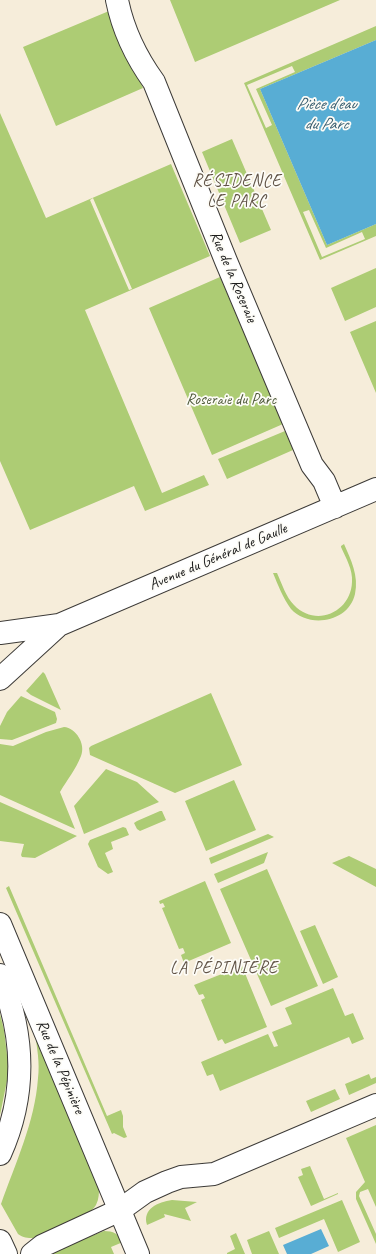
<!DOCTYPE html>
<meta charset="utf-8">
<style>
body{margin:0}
canvas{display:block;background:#f6edda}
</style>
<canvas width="376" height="1254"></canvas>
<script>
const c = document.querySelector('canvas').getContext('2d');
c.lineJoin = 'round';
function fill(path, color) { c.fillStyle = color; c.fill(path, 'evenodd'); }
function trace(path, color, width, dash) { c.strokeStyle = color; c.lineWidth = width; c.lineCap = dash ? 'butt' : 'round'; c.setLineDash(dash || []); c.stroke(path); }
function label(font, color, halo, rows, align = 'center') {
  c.font = font + ' Caveat,sans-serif'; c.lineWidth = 3.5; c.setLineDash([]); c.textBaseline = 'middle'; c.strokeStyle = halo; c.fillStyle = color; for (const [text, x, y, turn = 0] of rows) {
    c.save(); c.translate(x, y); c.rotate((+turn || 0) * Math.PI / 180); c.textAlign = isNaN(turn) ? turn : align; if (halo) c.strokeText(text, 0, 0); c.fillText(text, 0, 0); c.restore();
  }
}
fill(new Path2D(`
 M 170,0 L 340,0 L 195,62 Z
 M 109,11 L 143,88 L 56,126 L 23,47 Z
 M 376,26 L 376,40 L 260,89 L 327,245 L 376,224 L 376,236 L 320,260 L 244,83 ZM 292,66 L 295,72 L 256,89 L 272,125 L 266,128 L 247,85 ZM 309,210 L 326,248 L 362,232 L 365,239 L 322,257 L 303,212 Z
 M 0,113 L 46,218 L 171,164 L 210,256 L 85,310 L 162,493 L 204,475 L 209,485 L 145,511 L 134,486 L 30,530 L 0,461 ZM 93,198 L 132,289 L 129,290 L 90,200 Z
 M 232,139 L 271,230 L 240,243 L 202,152 Z
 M 376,268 L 376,307 L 345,321 L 331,288 Z
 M 220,277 L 283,424 L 212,455 L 149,308 Z
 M 376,321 L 376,393 L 350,332 Z
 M 285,431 L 293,450 L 227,479 L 218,459 Z
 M 344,544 C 351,560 359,576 355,594 C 349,622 309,629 291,609 C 283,598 278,585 273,573 L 277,573 C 282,584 286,597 294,605 C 316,628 351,612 352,582 C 353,570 346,558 341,547 L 341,546 Z
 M 43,672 L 45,674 L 61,710 L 31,695 L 26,691 Z
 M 211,693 L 242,765 L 175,793 L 90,755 L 89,748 L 91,746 Z
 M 21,696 L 55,712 L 57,719 L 56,723 L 12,740 L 0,739 L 0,726 L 7,712 Z
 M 64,727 C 76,728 86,744 81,756 C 76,769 67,780 60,792 L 75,829 L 0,795 L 0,744 L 13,746 L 46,732 Z
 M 106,769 L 137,782 L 159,802 L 84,834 L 74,806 Z
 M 234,780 L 256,830 L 206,851 L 185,801 Z
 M 0,802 L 77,836 L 35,858 L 22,857 L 21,855 L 24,844 L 0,841 Z
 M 160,811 L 162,811 L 166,820 L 140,831 L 137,829 L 134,823 L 137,821 Z
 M 123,827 L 126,828 L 129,835 L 111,842 L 113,849 L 105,853 L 113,872 L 108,874 L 98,867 L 88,844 L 90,840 Z
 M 268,834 L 274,837 L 211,864 L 209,858 Z
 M 268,852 L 264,863 L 218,883 L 214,874 Z
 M 349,856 L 376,869 L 376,887 L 332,863 Z
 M 267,869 L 318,986 L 271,1006 L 220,889 Z
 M 205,881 L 231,943 L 184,963 L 181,955 L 185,953 L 183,948 L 179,949 L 162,908 L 165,907 L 163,903 L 160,904 L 159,901 Z
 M 9,886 L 107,1116 L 121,1110 L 123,1116 L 123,1127 L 127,1137 L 124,1138 L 114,1133 L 112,1134 L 6,888 Z
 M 315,925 L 338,977 L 323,984 L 300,931 Z
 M 242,966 L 267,1027 L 225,1044 L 222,1039 L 218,1041 L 201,1000 L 205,998 L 203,994 L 199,995 L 194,985 Z
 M 333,988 L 345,1016 L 353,1013 L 364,1039 L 352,1044 L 349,1037 L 220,1091 L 213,1074 L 207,1076 L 201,1062 L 268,1034 L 274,1047 L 278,1046 L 272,1032 L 292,1024 L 285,1008 Z
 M 0,1014 L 4,1030 L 9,1071 L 0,1115 Z
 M 35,1033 L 99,1187 C 99,1193 99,1199 96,1205 C 88,1219 49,1231 33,1238 C 28,1238 23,1238 18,1234 L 1,1204 C 15,1164 35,1122 38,1078 C 40,1063 37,1048 35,1033 Z
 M 369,1074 L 371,1079 L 376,1077 L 376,1083 L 349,1095 L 345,1084 Z
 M 335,1089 L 340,1099 L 311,1112 L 306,1101 Z
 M 376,1125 L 376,1207 L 368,1189 L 360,1192 L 359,1196 L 376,1234 L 376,1244 L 356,1199 L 356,1192 L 365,1182 L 346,1138 Z
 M 310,1166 L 324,1199 L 338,1193 L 338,1194 L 311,1206 L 298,1177 L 303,1175 L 301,1169 Z
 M 172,1200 L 197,1202 L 185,1208 L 191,1221 L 164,1214 L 165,1217 L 147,1225 C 142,1209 158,1202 172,1200 Z
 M 342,1200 L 360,1242 L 338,1252 L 324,1219 L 279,1238 L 275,1228 Z
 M 104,1231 C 113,1231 119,1234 123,1242 L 111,1247 L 114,1254 L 46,1254 Z
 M 269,1231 L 279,1254 L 252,1254 L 247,1240 Z
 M 236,1233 L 245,1254 L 227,1254 L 227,1253 L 235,1249 L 230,1236 Z`), '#adcc74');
fill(new Path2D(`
 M 376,40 L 376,224 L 327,245 L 260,89 Z
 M 321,1229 L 329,1246 L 311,1254 L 287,1254 L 283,1245 Z`), '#58add4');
const minor = new Path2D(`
 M 117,0 C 123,30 136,57 154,82 L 226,261 L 312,465 L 324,481 L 335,507
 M 0,633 L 59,625 L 376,489
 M 0,679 L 59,625
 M 120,1210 L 145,1192 L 167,1182 L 181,1177 L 214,1174 L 376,1105`);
const tertiary = new Path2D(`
 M 32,1254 L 42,1246 L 120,1210`);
const secondary = new Path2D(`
 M 0,924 L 138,1254`);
const trunk = new Path2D(`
 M 0,975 C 25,1035 27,1094 0,1154
 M 0,1241 L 6,1254`);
trace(minor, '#3d3b38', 24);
trace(tertiary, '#3d3b38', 24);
trace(secondary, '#3d3b38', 24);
trace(trunk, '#3d3b38', 24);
trace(minor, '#fff', 22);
trace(tertiary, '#fff', 22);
trace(secondary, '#fff', 22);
trace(trunk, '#fff', 22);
label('16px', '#1c1c1c', '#fdfcf7', [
 ["Rue de la Roseraie",233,277,67],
 ["Avenue du Général de Gaulle",218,557,-23],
 ["Rue de la Pépinière",60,1067,67]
]);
label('16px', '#4f5a3b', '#fdfcf7', [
 ["Roseraie du Parc",231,400]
]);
label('italic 17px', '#375d6f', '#fdfcf7', [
 ["Pièce d'eau",326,105],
 ["du Parc",326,125]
]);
c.letterSpacing = '1px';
label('17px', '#615447', '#fdfcf7', [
 ["RÉSIDENCE",237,182],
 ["LE PARC",237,202],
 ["LA PÉPINIÈRE",224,969]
]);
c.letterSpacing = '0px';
</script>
